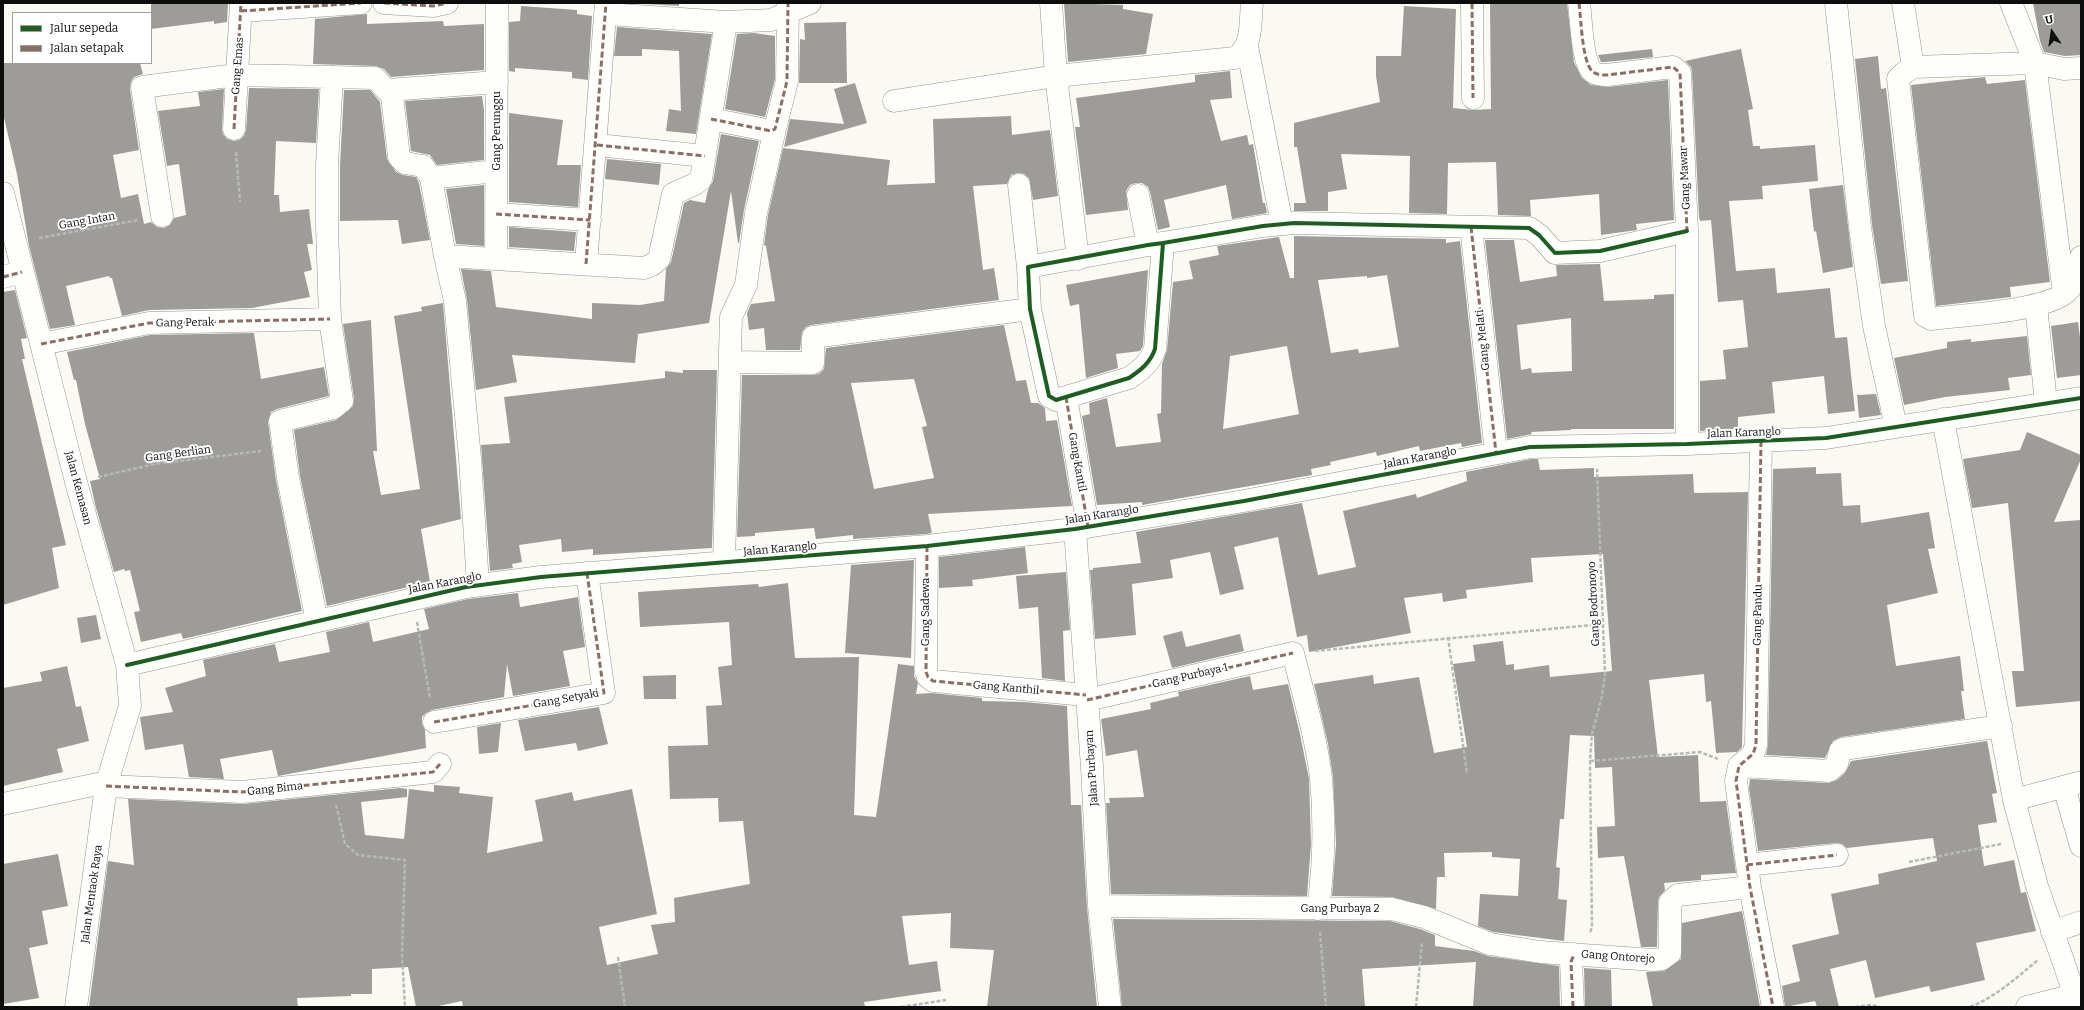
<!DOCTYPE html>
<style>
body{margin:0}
#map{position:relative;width:2084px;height:1010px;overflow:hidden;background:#fafaf2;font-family:Bitter,serif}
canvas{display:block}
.frame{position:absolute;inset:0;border:4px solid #0d0d0d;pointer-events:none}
.legend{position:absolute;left:12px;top:12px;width:140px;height:52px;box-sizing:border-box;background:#fff;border:1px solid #9e9e9e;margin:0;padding:5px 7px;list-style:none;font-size:12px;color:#0d0d0d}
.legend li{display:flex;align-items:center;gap:8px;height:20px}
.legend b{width:20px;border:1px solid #9e9e9e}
.north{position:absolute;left:2032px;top:12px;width:40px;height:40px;-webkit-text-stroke:3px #fff;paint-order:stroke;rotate:347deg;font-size:11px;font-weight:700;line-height:16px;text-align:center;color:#0d0d0d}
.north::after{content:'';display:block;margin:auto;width:14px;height:18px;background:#0d0d0d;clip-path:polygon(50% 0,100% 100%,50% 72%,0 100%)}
</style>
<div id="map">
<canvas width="2084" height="1010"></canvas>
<div class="frame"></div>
<ul class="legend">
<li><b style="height:5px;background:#1b5e20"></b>Jalur sepeda</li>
<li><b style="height:5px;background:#8d6e63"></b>Jalan setapak</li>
</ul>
<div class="north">U</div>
</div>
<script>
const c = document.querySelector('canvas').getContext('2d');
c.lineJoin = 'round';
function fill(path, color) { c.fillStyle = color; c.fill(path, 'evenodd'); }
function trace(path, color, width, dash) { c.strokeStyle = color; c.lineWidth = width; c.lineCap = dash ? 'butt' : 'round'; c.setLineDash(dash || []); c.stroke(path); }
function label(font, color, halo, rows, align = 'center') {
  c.font = font + ' Bitter,serif'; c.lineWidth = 4; c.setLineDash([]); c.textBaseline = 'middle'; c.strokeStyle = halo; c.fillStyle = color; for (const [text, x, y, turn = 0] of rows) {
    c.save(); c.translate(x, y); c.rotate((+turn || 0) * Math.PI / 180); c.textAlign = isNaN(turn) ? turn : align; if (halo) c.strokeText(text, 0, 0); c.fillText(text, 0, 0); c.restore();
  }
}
fill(new Path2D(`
 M 151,3 L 228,3 L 227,22 L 214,24 L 214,21 L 151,29 Z
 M 629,3 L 679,3 L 679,6 Z
 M 1064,3 L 1123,5 L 1123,9 L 1153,14 L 1146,54 L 1068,62 Z
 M 1490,3 L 1567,3 L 1574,62 L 1582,78 L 1591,85 L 1608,87 L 1668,80 L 1674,220 L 1636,224 L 1637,230 L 1601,235 L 1599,194 L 1530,200 L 1531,216 L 1498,215 L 1496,162 L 1448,163 L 1447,214 L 1409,213 L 1410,156 L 1341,154 L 1347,189 L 1328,192 L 1328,211 L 1294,211 L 1294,203 L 1306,203 L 1297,147 L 1294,147 L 1294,123 L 1380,102 L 1376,76 L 1376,56 L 1401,56 L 1404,6 L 1456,9 L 1453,108 L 1473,110 L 1491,109 Z
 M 2033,3 L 2081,3 L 2081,55 L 2065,56 L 2044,52 L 2040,41 Z
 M 521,6 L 577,10 L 577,14 L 592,16 L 588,80 L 572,78 L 572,72 L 515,68 L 515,72 L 509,71 L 509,22 L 520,21 Z
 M 367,14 L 367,24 L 443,21 L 444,26 L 484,24 L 484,70 L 391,77 L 384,69 L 376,66 L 313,64 L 315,19 Z
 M 846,22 L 847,83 L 799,83 L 800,39 L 805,40 L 804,23 Z
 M 617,27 L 712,34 L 696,134 L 666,131 L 669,109 L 681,111 L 679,51 L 642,49 L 642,56 L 614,56 Z
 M 737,34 L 754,33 L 775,36 L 775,79 L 765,117 L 725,109 Z
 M 1652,49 L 1653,57 L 1606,62 L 1601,62 L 1598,55 Z
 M 1741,49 L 1753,109 L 1748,110 L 1753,146 L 1760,146 L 1760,149 L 1815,145 L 1818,181 L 1762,186 L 1763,199 L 1729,201 L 1736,271 L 1775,268 L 1777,293 L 1830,288 L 1835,338 L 1847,337 L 1855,411 L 1828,414 L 1824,376 L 1772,382 L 1775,413 L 1738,417 L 1738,429 L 1700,431 L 1700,381 L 1726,379 L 1723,350 L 1748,347 L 1743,300 L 1718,302 L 1711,220 L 1700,221 L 1699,217 L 1692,72 L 1691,67 L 1685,61 Z
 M 1878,56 L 1881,89 L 1886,88 L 1908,281 L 1881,284 L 1872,225 L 1855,59 Z
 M 3,63 L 140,63 L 143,74 L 134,77 L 131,82 L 130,89 L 139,150 L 113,155 L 121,198 L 138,194 L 144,224 L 151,222 L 157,227 L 164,228 L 170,225 L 174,218 L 186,215 L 179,164 L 167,166 L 158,111 L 200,106 L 198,92 L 224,89 L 222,129 L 223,134 L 227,139 L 234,141 L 239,140 L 244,136 L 246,130 L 249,88 L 319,89 L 316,143 L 276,141 L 274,195 L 279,195 L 280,212 L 309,209 L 313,244 L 307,244 L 312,270 L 304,272 L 310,297 L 252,308 L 149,310 L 122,316 L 112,278 L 110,278 L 109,276 L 66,286 L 75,325 L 50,329 L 29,246 L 17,174 L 3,113 Z
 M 1230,71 L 1232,98 L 1210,100 L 1221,141 L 1247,135 L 1249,145 L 1253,144 L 1263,203 L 1265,203 L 1267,213 L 1232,219 L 1226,185 L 1164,200 L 1170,227 L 1158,230 L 1150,192 L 1148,187 L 1142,183 L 1136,183 L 1130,185 L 1126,191 L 1128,210 L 1086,215 L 1075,127 L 1080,127 L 1076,98 L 1195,82 L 1195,75 Z
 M 1985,77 L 1987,84 L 2025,80 L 2050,282 L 2010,287 L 2011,297 L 1936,306 L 1911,85 Z
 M 855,83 L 867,123 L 784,147 L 790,119 L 844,124 L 834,89 Z
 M 344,90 L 370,90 L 380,102 L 387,159 L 396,172 L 403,175 L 416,177 L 419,183 L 430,240 L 402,244 L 398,220 L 340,221 L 340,165 Z
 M 482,96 L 484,110 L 484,160 L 437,165 L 430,155 L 411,151 L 405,101 Z
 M 509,113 L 563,120 L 557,165 L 581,165 L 578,207 L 509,202 Z
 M 1011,116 L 1012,135 L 1050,130 L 1058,196 L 1033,200 L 1029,178 L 1024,174 L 1018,173 L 1011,175 L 1007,184 L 973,186 L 983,270 L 994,268 L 999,300 L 811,325 L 806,327 L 802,332 L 800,350 L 766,350 L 764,328 L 749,330 L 747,313 L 751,304 L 775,301 L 766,246 L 764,245 L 768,215 L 783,148 L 890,160 L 887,185 L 935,183 L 933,119 Z
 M 721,134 L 759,141 L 744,210 L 739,243 L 738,243 L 731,191 L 709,323 L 638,334 L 635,363 L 512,355 L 517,382 L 476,390 L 467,300 L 461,269 L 491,271 L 496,307 L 592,319 L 592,303 L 640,305 L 664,301 L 666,269 L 671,262 L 684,203 L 690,200 L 705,203 L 708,190 L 713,181 Z
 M 607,159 L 661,164 L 659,185 L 605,179 Z
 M 484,185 L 484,246 L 456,244 L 446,189 Z
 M 1843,185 L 1853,267 L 1823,273 L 1816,231 L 1814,232 L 1809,189 Z
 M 509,227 L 576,232 L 574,251 L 509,247 Z
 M 1294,236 L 1446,239 L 1446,243 L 1460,241 L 1482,443 L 1462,447 L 1461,443 L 1420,451 L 1419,446 L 1377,456 L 1376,452 L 1330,462 L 1331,465 L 1311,469 L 1312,475 L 1142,505 L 1142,502 L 1097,505 L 1082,416 L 1090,414 L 1089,403 L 1107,398 L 1116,447 L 1161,442 L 1157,414 L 1161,413 L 1162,364 L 1167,350 L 1173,282 L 1193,279 L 1189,261 L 1219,255 L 1217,246 L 1279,237 L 1290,278 L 1294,278 ZM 1387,275 L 1399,347 L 1359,353 L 1358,349 L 1331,353 L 1318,280 L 1367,276 L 1367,278 ZM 1287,346 L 1299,414 L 1223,429 L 1230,356 Z
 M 1485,240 L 1514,240 L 1520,282 L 1557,276 L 1556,265 L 1600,264 L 1604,301 L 1654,299 L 1654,295 L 1674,294 L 1674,429 L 1571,429 L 1571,430 L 1531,432 L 1532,434 L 1507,439 ZM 1571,318 L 1572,371 L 1532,373 L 1531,368 L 1521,370 L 1517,325 Z
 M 1148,270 L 1143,346 L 1140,351 L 1116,354 L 1118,368 L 1086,378 L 1079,304 L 1070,306 L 1066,285 Z
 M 15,290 L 27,338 L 21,339 L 25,359 L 22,359 L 66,545 L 52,548 L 59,588 L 3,605 L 3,292 Z
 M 443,303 L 461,519 L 421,529 L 430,582 L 327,606 L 300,476 L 294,430 L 336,420 L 353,406 L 354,399 L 343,324 L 371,320 L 377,451 L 373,451 L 381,495 L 420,489 L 394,316 L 422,311 L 421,307 Z
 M 2078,322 L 2081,345 L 2081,375 L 2057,378 L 2051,326 Z
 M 1004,325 L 1016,381 L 1026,380 L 1031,403 L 1038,403 L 1045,408 L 1046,421 L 1057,420 L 1072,506 L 928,514 L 932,533 L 926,534 L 853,539 L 853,535 L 816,539 L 814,528 L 755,533 L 755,536 L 737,537 L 742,375 L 813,375 L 819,374 L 824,369 L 826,348 ZM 914,379 L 927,426 L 922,427 L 934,478 L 874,489 L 851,383 Z
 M 254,333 L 261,379 L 324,367 L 329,396 L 277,409 L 271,412 L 268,422 L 276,480 L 302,611 L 183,639 L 181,633 L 141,642 L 134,612 L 140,611 L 130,570 L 125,571 L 124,569 L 114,572 L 95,504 L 90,481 L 100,479 L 85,424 L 76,380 L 74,380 L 67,352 L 150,335 Z
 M 2027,336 L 2031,375 L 2008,378 L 2010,390 L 1945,397 L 1904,405 L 1894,358 L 1947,348 L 1947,342 L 1971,339 L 1971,342 Z
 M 683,370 L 717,370 L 712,548 L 593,555 L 593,549 L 562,552 L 561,539 L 519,545 L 522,562 L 512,564 L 513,568 L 490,571 L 481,445 L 510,443 L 504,397 L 665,378 L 665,371 L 683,373 Z
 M 1876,394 L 1881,415 L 1859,418 L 1857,395 Z
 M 2027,432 L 2081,455 L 2081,459 L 2054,522 L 2081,520 L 2081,701 L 2016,707 L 2012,671 L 2024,671 L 2008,503 L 1972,508 L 1963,459 L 2020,450 Z
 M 1531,459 L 1538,459 L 1540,470 L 1594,468 L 1594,477 L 1693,474 L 1694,493 L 1748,492 L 1742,747 L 1737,752 L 1716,753 L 1711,701 L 1706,702 L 1704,674 L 1649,680 L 1658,757 L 1698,755 L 1700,802 L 1726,801 L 1736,873 L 1701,875 L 1701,880 L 1664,883 L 1665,890 L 1659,897 L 1658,902 L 1657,947 L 1641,947 L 1624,856 L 1598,858 L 1597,827 L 1615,826 L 1612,767 L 1595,768 L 1594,736 L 1570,735 L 1564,819 L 1560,819 L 1556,867 L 1560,868 L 1558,899 L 1567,900 L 1564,941 L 1493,932 L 1478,926 L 1480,894 L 1518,896 L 1520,859 L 1492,857 L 1492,852 L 1444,853 L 1445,877 L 1437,877 L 1436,909 L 1392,897 L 1332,896 L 1336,844 L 1333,777 L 1328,744 L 1314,684 L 1373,675 L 1374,684 L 1419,677 L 1434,753 L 1467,747 L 1453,664 L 1475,661 L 1473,645 L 1503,641 L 1506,665 L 1514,664 L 1514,670 L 1549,665 L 1550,677 L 1612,671 L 1603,554 L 1531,558 L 1533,582 L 1466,590 L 1467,598 L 1443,602 L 1442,593 L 1404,598 L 1411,633 L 1309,652 L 1307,635 L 1297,637 L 1278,537 L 1234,547 L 1244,589 L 1220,595 L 1210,552 L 1170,560 L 1173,578 L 1132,584 L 1136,635 L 1095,639 L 1090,570 L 1093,570 L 1093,568 L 1141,563 L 1136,532 L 1302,503 L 1318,575 L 1356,567 L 1343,511 L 1416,494 L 1417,498 L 1467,481 L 1466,472 Z
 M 1816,467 L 1816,474 L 1841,473 L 1843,506 L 1860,505 L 1861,523 L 1929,512 L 1935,548 L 1928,549 L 1938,593 L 1887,605 L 1896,666 L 1960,656 L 1964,691 L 1961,691 L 1965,719 L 1841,737 L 1833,741 L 1825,758 L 1766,755 L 1768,745 L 1773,469 Z
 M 1025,547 L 1028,573 L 972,580 L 973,586 L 939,588 L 939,557 Z
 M 914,560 L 911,658 L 845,653 L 851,565 Z
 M 1066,572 L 1070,630 L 1063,631 L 1065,681 L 1042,678 L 1038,607 L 1019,609 L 1016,576 Z
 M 788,583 L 795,658 L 859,657 L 854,815 L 876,817 L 898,664 L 914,666 L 914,676 L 918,683 L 916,694 L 931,693 L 982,698 L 982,701 L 1025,702 L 1067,706 L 1071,805 L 1081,805 L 1087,907 L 1097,1007 L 987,1007 L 994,950 L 950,948 L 951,913 L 902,916 L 909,965 L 937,961 L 941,991 L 864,1002 L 865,1007 L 463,1007 L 462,1001 L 434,1007 L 416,1007 L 408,967 L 372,969 L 372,994 L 351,994 L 351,996 L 297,998 L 298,1007 L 89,1007 L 108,861 L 134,865 L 128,799 L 243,804 L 400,788 L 407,789 L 407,797 L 361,802 L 365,835 L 404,839 L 409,789 L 434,792 L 434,785 L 460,787 L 459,793 L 493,797 L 487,853 L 543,841 L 535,800 L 572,792 L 574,801 L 632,789 L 657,914 L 599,927 L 607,965 L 658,954 L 651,925 L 675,922 L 674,898 L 750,884 L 743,821 L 719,822 L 718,798 L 670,799 L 668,746 L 708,745 L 706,706 L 722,705 L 718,667 L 732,665 L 729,622 L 640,627 L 638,592 L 758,584 L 759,587 Z
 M 518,593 L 520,607 L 578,597 L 585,647 L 563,651 L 570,686 L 513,696 L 507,664 L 504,697 L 432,710 L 426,713 L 422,717 L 422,724 L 425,730 L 426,748 L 278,776 L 272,750 L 220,759 L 224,779 L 189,777 L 183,744 L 145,750 L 140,717 L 173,712 L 165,688 L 206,676 L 203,660 L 275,644 L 279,662 L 330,652 L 326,632 L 369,622 L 373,642 L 429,629 L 424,609 L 468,599 Z
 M 96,615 L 101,639 L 81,643 L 77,618 Z
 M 1182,631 L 1186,647 L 1240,634 L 1244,651 L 1172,668 L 1163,636 Z
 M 67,666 L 76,707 L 81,706 L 89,741 L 57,749 L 63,772 L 3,786 L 3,688 L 42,681 L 40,672 Z
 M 676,675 L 676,699 L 644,699 L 643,676 Z
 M 1250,676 L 1253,690 L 1288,684 L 1300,734 L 1309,779 L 1311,844 L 1307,896 L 1111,894 L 1106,803 L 1110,803 L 1109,798 L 1144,797 L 1137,750 L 1106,756 L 1101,719 L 1151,709 L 1150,703 L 1179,696 L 1178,692 Z
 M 599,707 L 608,744 L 578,751 L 576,743 L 525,751 L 518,720 Z
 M 501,723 L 498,752 L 479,754 L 477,727 Z
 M 1987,741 L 1997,793 L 1992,794 L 1997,822 L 1978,825 L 1984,866 L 2014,860 L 2021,893 L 2026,892 L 2036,931 L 1976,943 L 1985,980 L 1931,992 L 1929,986 L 1875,998 L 1866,960 L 1830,969 L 1839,1007 L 1817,1007 L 1815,1001 L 1785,1007 L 1782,986 L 1800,981 L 1792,945 L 1839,934 L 1831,894 L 1879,884 L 1878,874 L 1937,861 L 1933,838 L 1847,848 L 1842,844 L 1836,843 L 1758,851 L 1749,788 L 1750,779 L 1829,783 L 1837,780 L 1845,773 L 1851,761 Z
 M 58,854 L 68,906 L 42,911 L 48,944 L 29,948 L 39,998 L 3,1004 L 3,864 Z
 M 1742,911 L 1760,1007 L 1653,1007 L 1646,972 L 1664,971 L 1681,959 L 1682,923 Z
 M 1113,919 L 1390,921 L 1420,929 L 1435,935 L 1435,946 L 1474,951 L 1488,956 L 1559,966 L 1560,1007 L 1473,1007 L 1476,962 L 1362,969 L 1365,1007 L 1122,1007 Z
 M 1584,968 L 1611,970 L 1612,1007 L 1585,1007 Z`), '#9e9c98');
const minor = new Path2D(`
 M 384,3 L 433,6 L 447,3
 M 1051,3 L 1056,76 L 1078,259
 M 1472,3 L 1473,98
 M 1579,3 C 1581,18 1582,61 1592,71 C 1596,75 1602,75 1607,75 L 1673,67 L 1680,73 L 1687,231 L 1687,444
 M 1836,3 L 1860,227 L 1874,326 L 1896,427
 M 1903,3 L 1913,67
 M 2011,3 L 2035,63 L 2064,69 L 2081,68
 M 241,11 L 361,3
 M 726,22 L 771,20 L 810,3
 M 1247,46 L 1282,224
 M 388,90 L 497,82
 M 894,101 L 1056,76 L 1235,58 C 1253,47 1250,22 1252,3
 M 711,119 L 771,131 L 775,129 L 787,81 L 788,3
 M 234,129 L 241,3
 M 597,145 L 705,156
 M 431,178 L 496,171
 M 1019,185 L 1028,267
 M 3,193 L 76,482 L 127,665 L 130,706 L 106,786 L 76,1007
 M 1138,195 L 1148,245
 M 496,214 L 590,220
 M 162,216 L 142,87 L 236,75 L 375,78 L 392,96 L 399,157 L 405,163 L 423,166 L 431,178 L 445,256 L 644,268 L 652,265 L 659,259 L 673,194 L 695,184 L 701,179 L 726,22 L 606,14
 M 1471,227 L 1496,453
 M 1163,243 L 1155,349 C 1150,363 1141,370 1129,378 L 1056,400 L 1049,396 L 1030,309 L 1028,267 L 1148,245 L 1163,243 L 1263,226 L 1294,223 L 1529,228 L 1539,235 L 1555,253 L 1600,251 L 1687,231
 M 445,256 L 455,301 L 470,458 L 478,585
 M 496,259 L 497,3
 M 586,264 L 606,3
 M 3,277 L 22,272
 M 2064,293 L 2035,63 L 1913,67 L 1904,73 L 1898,79 L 1925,316 L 1931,319 C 1962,315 2043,311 2065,293 C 2076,284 2079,271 2081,257
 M 2036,305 L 2046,403
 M 41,344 L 149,323 L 330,319
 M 730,362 L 813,363 L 813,337 L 1030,309
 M 1066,397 L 1088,527
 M 1943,419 L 2014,800 L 2037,886 L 2079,1007
 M 1761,441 L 1756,745 L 1753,754 L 1739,766 L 1736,781 L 1750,887 L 1773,1007
 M 1075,529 L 1092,767 L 1099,906 L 1110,1007
 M 927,546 L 926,672 L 928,677 L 933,681 L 1086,695
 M 724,562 L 731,317 L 746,285 L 756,213 L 775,129
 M 317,621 L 288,478 L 280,421 L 333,408 L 342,401 L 330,319 L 327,226 L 327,165 L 332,77
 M 127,665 L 466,587 L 541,577 L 927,546 L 1075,529 L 1244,501 L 1530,447 L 1687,444 L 1826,438 L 2081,398
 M 1087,700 L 1293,653 C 1303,694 1316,736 1321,778 C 1325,822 1324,866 1318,909
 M 434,722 L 604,693 L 587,573
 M 1739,766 L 1829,771 L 1837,764 L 1840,751 L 1843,749 L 2001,726
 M 106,786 L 242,792 L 433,772 L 440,764
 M 2064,787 L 2081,846
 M 2014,800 L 2081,782
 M 3,804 L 107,782
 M 1747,865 L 1837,855
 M 1099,906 L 1392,909 L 1424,917 L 1490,944 L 1540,952 L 1654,960 L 1662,959 L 1670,953 L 1670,902 L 1678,895 L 1750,887
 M 2052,932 L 2081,922
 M 1573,1007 L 1571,962 L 1574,954
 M 2027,1007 L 2075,995`);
trace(minor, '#949490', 23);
trace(new Path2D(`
 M 236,152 L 240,202
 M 39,238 L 139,220
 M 98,477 L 155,464 L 261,451
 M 417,622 L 430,698
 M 1448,637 L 1467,774
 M 1315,651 L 1603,624
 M 1590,761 L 1700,752 L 1718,759
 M 336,805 L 345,844 L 358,855 L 405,860 L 402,954 L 405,1007
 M 1909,862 L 2001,844
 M 1320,932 L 1326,1007
 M 1590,932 L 1592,928 L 1590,761 L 1592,734 L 1602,696 L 1605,675 L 1597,469
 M 618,957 L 625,1007
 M 901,1007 L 946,1000
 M 1416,1007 L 1422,942
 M 1855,1007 L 1871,1005 L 1880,1007
 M 1970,1007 C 1997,996 2016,978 2038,960`), '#b8b8b6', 2.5, [4, 2]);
trace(minor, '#fefefd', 22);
trace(new Path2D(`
 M 384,3 L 433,6 L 447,3
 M 1472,3 L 1473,98
 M 1579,3 C 1581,18 1582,61 1592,71 C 1596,75 1602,75 1607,75 L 1673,67 L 1680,73 L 1687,231
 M 241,11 L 361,3
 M 711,119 L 771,131 L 775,129 L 787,81 L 788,3
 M 234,129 L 241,3
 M 597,145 L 705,156
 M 496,214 L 590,220
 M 1471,227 L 1496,453
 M 586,264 L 606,3
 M 3,277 L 22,272
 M 41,344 L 149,323 L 330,319
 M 1066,397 L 1088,527
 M 1761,441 L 1756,745 L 1753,754 L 1739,766 L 1736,781 L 1750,887 L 1773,1007
 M 927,546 L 926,672 L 928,677 L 933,681 L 1086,695
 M 1087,700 L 1293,653
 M 434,722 L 604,693 L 587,573
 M 106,786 L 242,792 L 433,772 L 440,764
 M 1747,865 L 1837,855
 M 1573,1007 L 1571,962 L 1574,954`), '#8d6e63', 3, [6, 3]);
trace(new Path2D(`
 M 1163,243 L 1155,349 C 1150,363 1141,370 1129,378 L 1056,400 L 1049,396 L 1030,309 L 1028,267 L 1148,245 L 1163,243 L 1263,226 L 1294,223 L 1529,228 L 1539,235 L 1555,253 L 1600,251 L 1687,231
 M 127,665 L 466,587 L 541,577 L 927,546 L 1075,529 L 1244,501 L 1530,447 L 1687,444 L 1826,438 L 2081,398`), '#1b5e20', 4);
label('11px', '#0d0d0d', '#fff', [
 ["Gang Emas",238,66,-86],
 ["Gang Perunggu",497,131,-90],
 ["Gang Mawar",1685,178,-93],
 ["Gang Intan",87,221,-10],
 ["Gang Perak",185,323,-1],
 ["Gang Melati",1483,340,-96],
 ["Jalan Karanglo",1744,433,-2],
 ["Gang Berlian",178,454,-8],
 ["Jalan Karanglo",1420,458,-11],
 ["Gang Kantil",1077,462,80],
 ["Jalan Kemasan",78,488,75],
 ["Jalan Karanglo",1102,515,-9],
 ["Jalan Karanglo",780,549,-5],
 ["Jalan Karanglo",445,583,-11],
 ["Gang Bodronoyo",1594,604,-93],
 ["Gang Sadewa",926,612,-90],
 ["Gang Pandu",1758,615,-89],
 ["Gang Purbaya 1",1190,676,-13],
 ["Gang Kanthil",1006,688,5],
 ["Gang Setyaki",566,699,-10],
 ["Jalan Purbayan",1092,768,-94],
 ["Gang Bima",275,789,-6],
 ["Jalan Mentaok Raya",92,894,-82],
 ["Gang Purbaya 2",1340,909],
 ["Gang Ontorejo",1618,957,4]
]);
</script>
